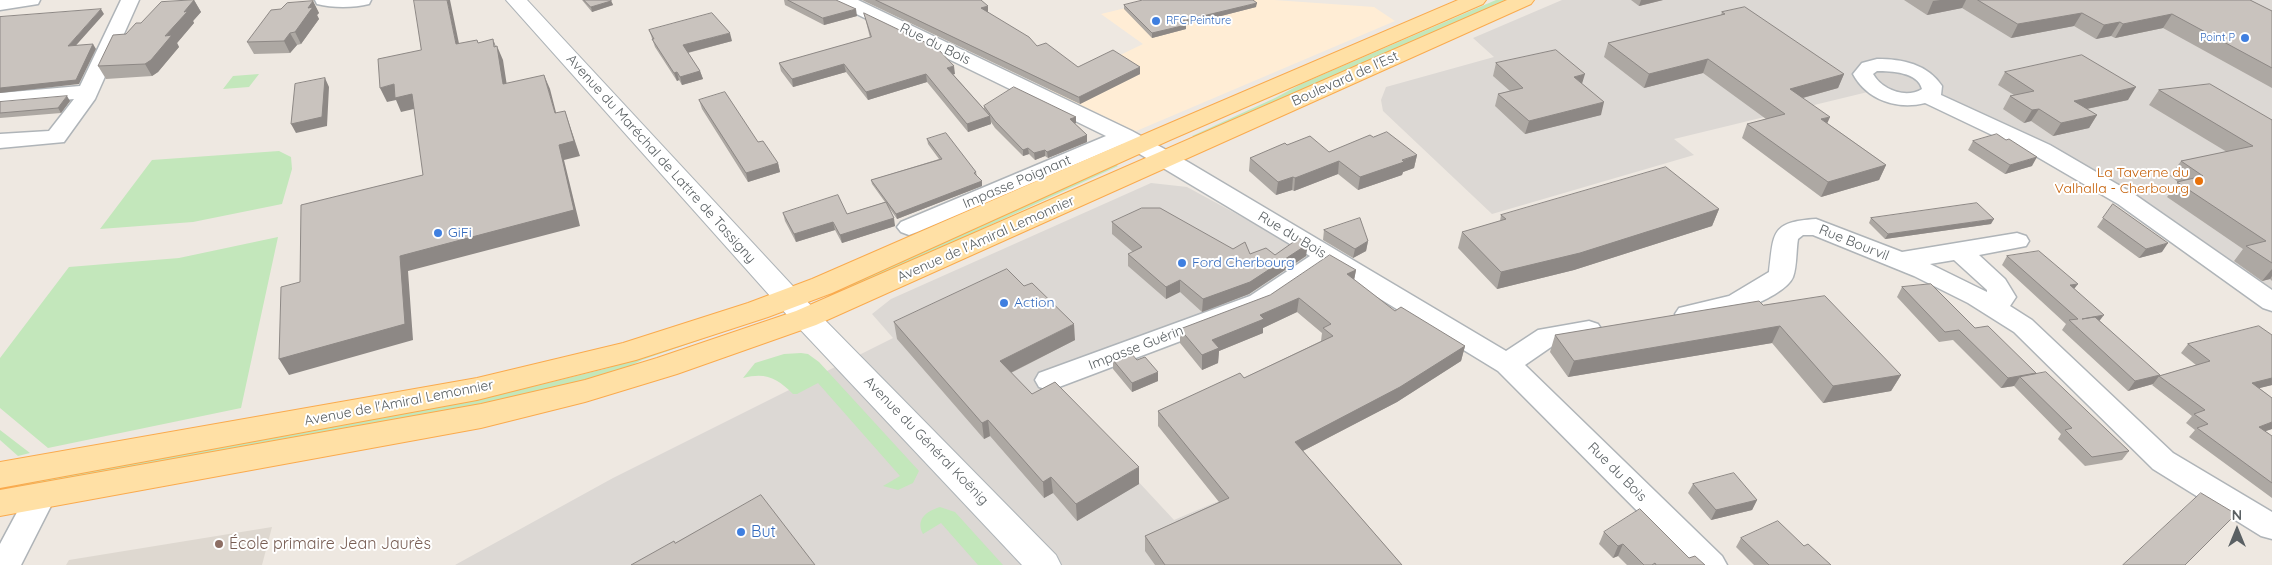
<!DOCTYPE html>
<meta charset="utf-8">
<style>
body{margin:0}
#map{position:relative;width:2272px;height:565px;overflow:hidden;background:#eee8e1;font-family:Quicksand,sans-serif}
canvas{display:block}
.north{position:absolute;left:2212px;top:505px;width:50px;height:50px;-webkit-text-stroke:4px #fff;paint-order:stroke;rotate:0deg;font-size:14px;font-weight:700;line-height:20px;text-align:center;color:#5a6063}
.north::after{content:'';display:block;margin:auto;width:18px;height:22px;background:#5a6063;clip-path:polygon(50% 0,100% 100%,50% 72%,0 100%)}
</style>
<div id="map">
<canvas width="2272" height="565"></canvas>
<div class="north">N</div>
</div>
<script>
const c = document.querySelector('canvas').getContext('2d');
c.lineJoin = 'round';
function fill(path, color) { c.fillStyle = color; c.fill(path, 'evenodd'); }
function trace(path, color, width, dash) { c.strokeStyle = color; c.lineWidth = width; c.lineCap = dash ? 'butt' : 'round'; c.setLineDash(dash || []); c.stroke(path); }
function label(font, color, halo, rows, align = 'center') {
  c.font = font + ' Quicksand,sans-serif'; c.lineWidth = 4; c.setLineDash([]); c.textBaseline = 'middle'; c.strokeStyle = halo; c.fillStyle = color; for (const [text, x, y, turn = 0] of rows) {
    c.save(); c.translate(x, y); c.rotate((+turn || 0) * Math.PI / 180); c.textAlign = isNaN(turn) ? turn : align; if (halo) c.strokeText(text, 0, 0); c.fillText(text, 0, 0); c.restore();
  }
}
fill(new Path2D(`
 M 1158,0 L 1274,0 L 1374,7 L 1395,21 L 1134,132 L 1039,94 L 1143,44 L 1101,14 Z`), '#ffedd5');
fill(new Path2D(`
 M 1562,0 L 2272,0 L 2272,296 L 2126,199 L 1921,98 L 1876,90 L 1674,139 L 1694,155 L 1492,214 L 1383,111 L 1381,100 L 1386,87 L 1494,57 L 1473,38 Z
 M 1151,183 L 1187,187 L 1316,257 L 1253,297 L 1041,377 L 1174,520 L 1313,461 L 1396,565 L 455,565 L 613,478 L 893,338 L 872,314 L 891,299 Z`), '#dcd8d4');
fill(new Path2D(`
 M 272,527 L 262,565 L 66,565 L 69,560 Z`), '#ded8d0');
fill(new Path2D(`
 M 1496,0 L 1509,0 L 1196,138 L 1192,136 L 1275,98 L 1301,84 Z
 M 259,74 L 249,87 L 223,89 L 233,76 Z
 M 279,151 L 291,157 L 292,169 L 282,204 L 193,222 L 100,229 L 152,160 Z
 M 1114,163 L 1118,166 L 852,289 L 849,285 C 939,247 1025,203 1114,163 Z
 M 278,237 L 241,408 L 48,448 L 0,408 L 0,358 L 69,267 L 179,258 Z
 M 750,319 L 752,322 L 642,360 L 616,373 L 456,411 L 0,493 L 0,485 L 494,396 L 608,368 Z
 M 801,353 L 808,354 L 819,362 L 919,471 L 913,483 L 898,490 L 883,486 L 900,476 L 818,383 L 797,394 L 793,394 C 777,378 766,372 743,378 L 755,363 L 784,354 Z
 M 0,430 L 30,453 L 18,456 L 0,440 Z
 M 940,507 L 955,512 L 1003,565 L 978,565 L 941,523 L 923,534 C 915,519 927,511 940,507 Z`), '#c3e7bb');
const street = new Path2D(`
 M 0,0 L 40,0 L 38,4 L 0,10 Z
 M 121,0 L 139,0 L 95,99 L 64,142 L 0,148 L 0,134 L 49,131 L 74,99 L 0,105 L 0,93 L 80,86 Z
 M 315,0 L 371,0 L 369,4 C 354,8 332,8 317,4 Z
 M 834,0 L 858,0 L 1132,131 L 1188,162 L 1506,351 L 1538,330 L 1589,321 L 1598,324 L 1602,330 L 1598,336 L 1554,345 L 1525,365 L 1722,556 L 1727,565 L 1691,565 L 1498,371 L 1328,267 L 1268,308 L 1059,387 L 1049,390 L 1039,387 L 1035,380 L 1039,373 L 1250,296 L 1310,256 L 1123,144 L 917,232 L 909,235 L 901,232 L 897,227 L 901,222 L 1106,136 L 836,4 Z
 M 1877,59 C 1903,59 1927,64 1942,86 L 1941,95 L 2050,145 L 2134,194 L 2272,290 L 2272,311 L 2263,308 L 2118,204 L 2034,155 L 1925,103 C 1897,110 1867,100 1853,74 L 1862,63 ZM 1877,71 C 1891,71 1918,72 1922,89 C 1906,99 1882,90 1873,74 Z
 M 1816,219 L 1902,252 L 2017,233 L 2026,236 L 2029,241 L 2026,246 L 1979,255 L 2005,279 L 2016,297 L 2010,306 L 2032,320 L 2173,453 L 2272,512 L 2272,539 L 2261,536 L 2153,469 L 2014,332 L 1968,303 L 1914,276 L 1813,235 L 1803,235 L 1798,239 C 1796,250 1797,266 1793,277 C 1784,300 1701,327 1679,320 L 1675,314 L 1679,308 L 1729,296 L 1769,272 C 1774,233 1770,222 1816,219 ZM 1954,260 L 1987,290 L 1987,292 L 1930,264 Z
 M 41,484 L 52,488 L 56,496 L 21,565 L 0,565 L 0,544 L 30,488 Z`);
const secondary = new Path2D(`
 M 506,0 L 527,0 L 816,311 L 1056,555 L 1061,565 L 1022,565 L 796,325 Z`);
const primary = new Path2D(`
 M 1458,0 L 1486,0 L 1483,4 L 1170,140 L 832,293 L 768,317 L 636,360 L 477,400 L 0,488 L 0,462 L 477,378 L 623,343 L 748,303 L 812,279 L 1154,130 Z
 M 1507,0 L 1534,0 L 1531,4 L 816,325 L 677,374 L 585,402 L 481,428 L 0,516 L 0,490 L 481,404 L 585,380 L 657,358 L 796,311 Z`);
trace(street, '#afb4b8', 3);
trace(secondary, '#aeb4b8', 2);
trace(primary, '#faaa4d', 2);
fill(street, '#fff');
fill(secondary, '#fff');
fill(primary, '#ffe0a5');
fill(new Path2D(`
 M 194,0 L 201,12 L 193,21 L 194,23 L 177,43 L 179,47 L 158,72 L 152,76 L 106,79 L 98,66 L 141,23 Z
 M 582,0 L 611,0 L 613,5 L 592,12 Z
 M 784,0 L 836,0 L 857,16 L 824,25 L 785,5 Z
 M 862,0 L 981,0 L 988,13 L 1037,46 L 1078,67 L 1140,67 L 1140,74 L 1080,104 Z
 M 1631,0 L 1663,0 L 1639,6 Z
 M 1904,0 L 2250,0 L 2272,11 L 2272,88 L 2163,28 L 2115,38 L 2111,36 L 2096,39 L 2074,26 L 2011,38 L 1962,8 L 1927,15 Z
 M 313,1 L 319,13 L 317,15 L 319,19 L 301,44 L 297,45 L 290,53 L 254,54 L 247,42 L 281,9 Z
 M 1124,5 L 1256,7 L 1186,25 L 1186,29 L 1152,38 L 1124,9 Z
 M 1722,12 L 1844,74 L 1838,88 L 1803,98 L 1827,123 L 1886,165 L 1879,180 L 1821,197 L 1742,138 L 1747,124 L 1766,119 L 1703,73 L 1644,88 L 1604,57 L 1608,43 L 1721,15 Z
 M 864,13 L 955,74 L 953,74 L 984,109 L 984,106 L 1076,117 L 1076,123 L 1075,124 L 1087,135 L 1087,142 L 1048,158 L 1045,156 L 1035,160 L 1029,154 L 1023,156 L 995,128 L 991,122 L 991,124 L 968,132 L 927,82 L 868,100 L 846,72 L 793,87 L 781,71 L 779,63 L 870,38 Z
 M 649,30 L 732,41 L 688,53 L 700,71 L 703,79 L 682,85 L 679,80 L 677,81 L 655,47 Z
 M 1496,63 L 1582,84 L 1601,115 L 1525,134 L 1495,106 L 1498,94 L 1510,91 L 1493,76 Z
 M 2005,72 L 2128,100 L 2087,109 L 2097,115 L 2089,128 L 2053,136 L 2031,121 L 2024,123 L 2003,109 L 2010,96 L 2014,95 L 1998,85 Z
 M 2159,90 L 2272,120 L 2272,281 L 2270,279 L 2262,281 L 2234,261 L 2243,249 L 2167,197 L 2178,182 L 2170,176 L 2181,161 L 2227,152 L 2149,105 Z
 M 699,100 L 758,142 L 778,163 L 780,172 L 748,182 L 702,109 Z
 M 70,101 L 61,113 L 0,118 L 0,102 Z
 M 1373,137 L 1417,155 L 1414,168 L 1403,172 L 1402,175 L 1358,190 L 1338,174 L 1294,191 L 1292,190 L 1276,195 L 1249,171 L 1250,158 L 1287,145 L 1329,152 Z
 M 927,139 L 976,172 L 977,176 L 982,186 L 897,219 L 888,206 L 895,226 L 842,243 L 835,230 L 796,242 L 785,221 L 783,213 L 847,214 L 885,202 L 872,184 L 871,180 L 939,159 L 928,144 Z
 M 1973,141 L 2032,166 L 2005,174 L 1968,150 Z
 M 2113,204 L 2162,252 L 2139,258 L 2097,227 Z
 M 1719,209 L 1712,226 L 1574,270 L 1497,289 L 1458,248 L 1462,232 L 1500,221 L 1501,215 Z
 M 1871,218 L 1991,224 L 1885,239 L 1869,223 Z
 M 1112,222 L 1233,249 L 1250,254 L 1306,256 L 1249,294 L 1202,312 L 1180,292 L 1166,299 L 1128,266 L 1128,254 L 1133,252 L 1112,234 Z
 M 1324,230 L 1368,241 L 1366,251 L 1353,258 L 1323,240 Z
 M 2007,256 L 2074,289 L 2100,321 L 2159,376 L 2196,365 L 2181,353 L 2188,344 L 2272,335 L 2272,385 L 2259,388 L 2272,398 L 2272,429 L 2265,431 L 2272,436 L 2272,498 L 2189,437 L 2195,430 L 2186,423 L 2192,416 L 2152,385 L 2153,384 L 2128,391 L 2062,330 L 2066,324 L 2002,265 Z
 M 1356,270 L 1354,280 L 1395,311 L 1465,346 L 1461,361 L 1397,402 L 1303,451 L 1402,565 L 1155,565 L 1145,551 L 1145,536 L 1219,502 L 1158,426 L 1158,411 L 1244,378 L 1321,341 L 1322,333 L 1297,312 L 1263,328 L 1263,333 L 1219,351 L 1218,363 L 1202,370 L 1180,343 L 1180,329 Z
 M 1902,287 L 1975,328 L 2036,373 L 2129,451 L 2122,460 L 2085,466 L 2058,439 L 2061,434 L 2014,386 L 2001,388 L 1953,340 L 1939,342 L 1897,297 Z
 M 1763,305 L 1901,375 L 1891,391 L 1823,403 L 1772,343 L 1568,377 L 1550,352 L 1555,335 Z
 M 894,322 L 1075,340 L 1011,373 L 1032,394 L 1139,484 L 1077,521 L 1053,493 L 1044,498 L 990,436 L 984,439 L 897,339 Z
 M 1113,360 L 1137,360 L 1158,381 L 1132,392 L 1113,369 Z
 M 1693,484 L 1757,500 L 1752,510 L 1711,520 L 1688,493 Z
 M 1604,532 L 1689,558 L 1705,565 L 1627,565 L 1618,556 L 1613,558 L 1599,544 Z
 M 1741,538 L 1804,546 L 1831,565 L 1754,565 L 1736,547 Z`), '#ada8a3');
fill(new Path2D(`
 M 194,0 L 201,12 L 193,21 L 194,23 L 177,43 L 179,47 L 158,72 L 152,76 L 145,64 L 184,12 Z
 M 447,0 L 450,0 L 462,58 L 456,44 Z
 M 1641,0 L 1663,0 L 1639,6 Z
 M 1940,0 L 1966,0 L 1962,8 L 1927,15 L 1933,1 Z
 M 313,1 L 319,13 L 317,15 L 319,19 L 301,44 L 295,32 L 308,8 Z
 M 611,1 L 613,5 L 592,12 L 591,7 Z
 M 1257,3 L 1256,7 L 1182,26 L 1182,21 Z
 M 988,6 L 988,13 L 981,8 Z
 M 101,9 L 104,14 L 71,51 L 68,46 Z
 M 856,9 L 857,16 L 824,25 L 823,18 Z
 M 2082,13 L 2074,26 L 2011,38 L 2018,24 Z
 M 2172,14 L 2163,28 L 2115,38 L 2123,24 Z
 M 2120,22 L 2111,36 L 2096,39 L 2104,25 Z
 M 1186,25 L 1186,29 L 1152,38 L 1152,33 Z
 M 290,33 L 297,45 L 290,53 L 284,41 Z
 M 730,33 L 732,41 L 686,53 L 683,45 Z
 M 493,39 L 498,52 L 497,46 L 503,60 L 509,99 L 503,84 Z
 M 93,44 L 96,49 L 79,84 L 0,93 L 0,88 Z
 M 1708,59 L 1703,73 L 1644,88 L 1649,74 Z
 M 844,64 L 846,72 L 793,87 L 792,79 Z
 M 954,66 L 955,74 L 948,76 L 947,68 Z
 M 1140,67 L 1140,74 L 1080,104 L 1079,97 Z
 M 700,71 L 703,79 L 682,85 L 680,77 Z
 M 677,72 L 679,80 L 677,81 L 674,73 Z
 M 926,74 L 927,82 L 868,100 L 866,92 Z
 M 1585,74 L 1581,87 L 1574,77 Z
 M 1844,74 L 1838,88 L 1784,103 L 1790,89 Z
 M 544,75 L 550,89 L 560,128 L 555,113 Z
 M 325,78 L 329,87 L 327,126 L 296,133 L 291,124 Z
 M 394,84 L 412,94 L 418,108 L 401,112 L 396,100 L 387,102 L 380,88 Z
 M 2136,87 L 2128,100 L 2067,113 L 2074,101 Z
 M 67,96 L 70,101 L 61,113 L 58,108 Z
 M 1604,102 L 1601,115 L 1525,134 L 1529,121 Z
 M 2039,109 L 2031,121 L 2024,123 L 2032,110 Z
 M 565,111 L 580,156 L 564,160 L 580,226 L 408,271 L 413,340 L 289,375 L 279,359 L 400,256 L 559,145 Z
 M 2097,115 L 2089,128 L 2053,136 L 2061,123 Z
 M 990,116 L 991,124 L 968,132 L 967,124 Z
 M 1076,117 L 1076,123 L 1070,125 L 1070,119 Z
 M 1830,117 L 1824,131 L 1821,119 Z
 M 1087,135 L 1087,142 L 1048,158 L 1047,152 Z
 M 1028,148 L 1029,154 L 1023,156 L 1023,150 Z
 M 1045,150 L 1045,156 L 1035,160 L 1034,153 Z
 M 1417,155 L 1414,168 L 1403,172 L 1402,175 L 1358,190 L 1360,177 Z
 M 2037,157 L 2032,166 L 2005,174 L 2010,165 Z
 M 1339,161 L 1338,174 L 1294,191 L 1295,178 Z
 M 778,163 L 780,172 L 748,182 L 746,173 Z
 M 1886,165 L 1879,180 L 1821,197 L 1828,182 Z
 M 1293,177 L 1292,190 L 1276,195 L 1278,182 Z
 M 982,181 L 982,186 L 897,219 L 896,214 Z
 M 1719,209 L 1712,226 L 1574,270 L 1497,289 L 1501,272 Z
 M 894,218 L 895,226 L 842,243 L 840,235 Z
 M 1994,219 L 1991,224 L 1885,239 L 1888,234 Z
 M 833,222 L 835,230 L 796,242 L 794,234 Z
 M 1368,241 L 1366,251 L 1353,258 L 1355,249 Z
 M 2168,243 L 2162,252 L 2139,258 L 2146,249 Z
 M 1308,244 L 1306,256 L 1249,294 L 1202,312 L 1203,299 Z
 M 2272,269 L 2272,276 L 2270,279 L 2262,281 Z
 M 1356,270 L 1353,285 L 1347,274 Z
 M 1180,280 L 1180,292 L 1166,299 L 1166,287 Z
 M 2078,284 L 2071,293 L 2070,285 Z
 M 1299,298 L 1297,312 L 1263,328 L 1263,333 L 1219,351 L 1218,363 L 1202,370 L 1202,355 L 1212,340 L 1260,315 Z
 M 2104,315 L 2097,324 L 2076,328 L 2082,319 Z
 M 1074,324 L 1075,340 L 1002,377 L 1000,361 Z
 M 1780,326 L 1772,343 L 1568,377 L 1574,361 Z
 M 1465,346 L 1461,361 L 1397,402 L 1293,456 L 1295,442 Z
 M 1158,372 L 1158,381 L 1132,392 L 1132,383 Z
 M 2036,373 L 2020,377 L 2014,386 L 2001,388 L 2008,378 Z
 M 1901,375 L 1891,391 L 1823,403 L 1833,386 Z
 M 2160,375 L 2153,384 L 2128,391 L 2135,381 Z
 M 2272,378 L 2272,385 L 2244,392 L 2252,383 Z
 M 988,420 L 990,436 L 984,439 L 982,423 Z
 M 2272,422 L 2272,429 L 2251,436 L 2259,427 Z
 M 1139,467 L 1139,484 L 1077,521 L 1076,504 Z
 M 1051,477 L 1053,493 L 1044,498 L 1043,482 Z
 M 1757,500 L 1752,510 L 1711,520 L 1716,510 Z
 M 1623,544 L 1618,556 L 1613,558 L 1618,546 Z`), '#8d8885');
const building = new Path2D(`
 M 194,0 L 184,12 L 188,11 L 165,36 L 172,35 L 151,60 L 145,64 L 98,66 L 113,35 L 126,34 L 136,23 L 141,23 L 161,2 Z
 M 414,0 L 447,0 L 456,44 L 477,40 L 478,43 L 493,39 L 494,47 L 497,46 L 503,84 L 544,75 L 555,113 L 565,111 L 574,141 L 559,145 L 574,210 L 400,256 L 405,324 L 279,359 L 281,287 L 300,282 L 301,205 L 423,175 L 412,94 L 395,98 L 394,84 L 380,88 L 378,59 L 421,50 Z
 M 584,0 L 611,0 L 611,1 L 591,7 Z
 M 788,0 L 836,0 L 856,9 L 823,18 Z
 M 876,0 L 981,0 L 988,6 L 981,8 L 1029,37 L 1037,46 L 1046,43 L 1078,67 L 1113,50 L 1140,67 L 1079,97 Z
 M 1143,0 L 1253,0 L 1257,3 L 1182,21 L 1186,25 L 1152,33 L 1124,5 Z
 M 1978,0 L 2250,0 L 2272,11 L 2272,68 L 2172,14 L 2123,24 L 2120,22 L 2104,25 L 2082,13 L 2018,24 Z
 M 313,1 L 308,8 L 313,7 L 295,32 L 290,33 L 284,41 L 247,42 L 271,10 L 281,9 L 287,3 Z
 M 1745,7 L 1844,74 L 1790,89 L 1830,117 L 1821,119 L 1886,165 L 1828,182 L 1747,124 L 1785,114 L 1708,59 L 1649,74 L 1608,43 L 1725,14 L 1722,12 Z
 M 101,9 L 68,46 L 93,44 L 76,80 L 0,88 L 0,17 Z
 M 712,13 L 730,33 L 683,45 L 700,71 L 680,77 L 677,72 L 674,73 L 652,39 L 654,39 L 649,30 Z
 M 864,13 L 937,48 L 954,66 L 947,68 L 990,116 L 967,124 L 926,74 L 866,92 L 844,64 L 792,79 L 779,63 L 871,37 Z
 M 1556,50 L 1585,74 L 1574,77 L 1604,102 L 1529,121 L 1498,94 L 1523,88 L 1496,63 Z
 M 2082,55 L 2136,87 L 2074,101 L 2097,115 L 2061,123 L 2039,109 L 2032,110 L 2010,96 L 2034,91 L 2005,72 Z
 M 325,78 L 322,117 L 291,124 L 295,84 Z
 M 2210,84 L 2272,120 L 2272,263 L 2246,246 L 2266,241 L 2177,182 L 2203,176 L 2181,161 L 2253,146 L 2159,90 Z
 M 1014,87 L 1076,117 L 1070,119 L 1087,135 L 1047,152 L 1045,150 L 1034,153 L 1028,148 L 1023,150 L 995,121 L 984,106 Z
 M 725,92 L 758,142 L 763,141 L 778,163 L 746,173 L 699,100 Z
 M 67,96 L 58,108 L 0,113 L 0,102 Z
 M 1387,132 L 1417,155 L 1402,160 L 1404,162 L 1360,177 L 1339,161 L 1295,178 L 1293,177 L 1278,182 L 1250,158 L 1285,143 L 1287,145 L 1310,136 L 1329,152 L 1370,135 L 1373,137 Z
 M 946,133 L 976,172 L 974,173 L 982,181 L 896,214 L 871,180 L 942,159 L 927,139 Z
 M 1997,134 L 2006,140 L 2009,139 L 2037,157 L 2010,165 L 1973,141 Z
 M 1666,167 L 1719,209 L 1580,253 L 1501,272 L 1462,232 L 1506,219 L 1501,215 Z
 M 838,195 L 847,214 L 886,202 L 894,218 L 840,235 L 833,222 L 794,234 L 783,213 Z
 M 1977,203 L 1994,219 L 1888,234 L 1871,218 Z
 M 2113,204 L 2168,243 L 2146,249 L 2103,218 Z
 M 1142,208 L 1160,208 L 1233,249 L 1245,242 L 1250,254 L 1266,248 L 1275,255 L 1299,238 L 1308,244 L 1250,282 L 1203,299 L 1180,280 L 1166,287 L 1128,254 L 1142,247 L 1112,222 Z
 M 1360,218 L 1368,241 L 1355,249 L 1324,230 Z
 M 2039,251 L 2078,284 L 2070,285 L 2104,315 L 2082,319 L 2095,317 L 2160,375 L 2135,381 L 2069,320 L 2078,319 L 2007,256 Z
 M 1330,255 L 1356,270 L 1347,274 L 1395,311 L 1401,307 L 1465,346 L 1400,387 L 1295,442 L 1402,565 L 1165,565 L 1145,536 L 1229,498 L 1158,411 L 1240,373 L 1244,378 L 1333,336 L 1323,328 L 1331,324 L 1299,298 L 1260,315 L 1264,319 L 1212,340 L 1219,348 L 1202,355 L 1180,329 L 1270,295 Z
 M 1007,269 L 1024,286 L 1032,283 L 1074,324 L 1000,361 L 1032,394 L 1055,382 L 1139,467 L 1076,504 L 1051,477 L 1043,482 L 988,420 L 982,423 L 894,322 Z
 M 1931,284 L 1975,328 L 1988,326 L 2036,373 L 2008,378 L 1959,330 L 1945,332 L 1902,287 Z
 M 1825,296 L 1901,375 L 1833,386 L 1780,326 L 1574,361 L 1555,335 L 1759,301 L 1763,305 Z
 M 2259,326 L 2272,335 L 2272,378 L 2252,383 L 2272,398 L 2272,422 L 2259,427 L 2272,436 L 2272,483 L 2197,428 L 2208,424 L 2194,414 L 2205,410 L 2159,376 L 2210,361 L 2188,344 Z
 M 1131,353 L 1137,360 L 1145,357 L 1158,372 L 1132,383 L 1113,360 Z
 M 2046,372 L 2129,451 L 2092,457 L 2065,430 L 2072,428 L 2020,377 Z
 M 1734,473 L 1757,500 L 1716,510 L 1693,484 Z
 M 2201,493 L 2236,514 L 2185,565 L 2123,565 Z
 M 761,495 L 815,565 L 631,565 L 674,541 L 675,543 Z
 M 1640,509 L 1689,558 L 1695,556 L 1705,565 L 1656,565 L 1655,563 L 1652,565 L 1644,565 L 1623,544 L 1618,546 L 1604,532 Z
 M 1778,521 L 1804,546 L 1808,544 L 1831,565 L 1769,565 L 1741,538 Z`);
fill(building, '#c9c3be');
trace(building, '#8d8885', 1);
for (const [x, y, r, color] of [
 [1156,21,5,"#3f7fe0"],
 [2245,38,5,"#3f7fe0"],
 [2199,181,5,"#e8710a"],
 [438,233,5,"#3f7fe0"],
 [1182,263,5,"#3f7fe0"],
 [1004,303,5,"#3f7fe0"],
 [741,532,5,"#3f7fe0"],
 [219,544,5,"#8d6e63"]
]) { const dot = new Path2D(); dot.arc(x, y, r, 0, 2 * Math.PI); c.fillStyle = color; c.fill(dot); trace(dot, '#fff', 2); }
label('11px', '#366cbe', '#fff', [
 ["RFC Peinture",1166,21],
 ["Point P",2235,38,"right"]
], 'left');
label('14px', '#5a6063', '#fff', [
 ["Rue du Bois",935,44,26],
 ["Boulevard de l'Est",1345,79,-24],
 ["Avenue du Maréchal de Lattre de Tassigny",661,159,48],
 ["Impasse Poignant",1017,182,-23],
 ["Rue du Bois",1292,235,31],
 ["Avenue de l'Amiral Lemonnier",986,239,-24],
 ["Rue Bourvil",1854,243,22],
 ["Impasse Guérin",1136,348,-21],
 ["Avenue de l'Amiral Lemonnier",399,403,-11],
 ["Avenue du Général Koënig",926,441,46],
 ["Rue du Bois",1617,472,45]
]);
label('14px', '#c56008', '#fff', [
 ["La Taverne du",2189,173],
 ["Valhalla - Cherbourg",2189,189]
], 'right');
label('14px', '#366cbe', '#fff', [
 ["GiFi",448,233],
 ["Ford Cherbourg",1192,263],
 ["Action",1014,303]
], 'left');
label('16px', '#366cbe', '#fff', [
 ["But",751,532]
], 'left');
label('16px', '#785e54', '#fff', [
 ["École primaire Jean Jaurès",229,544]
], 'left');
</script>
